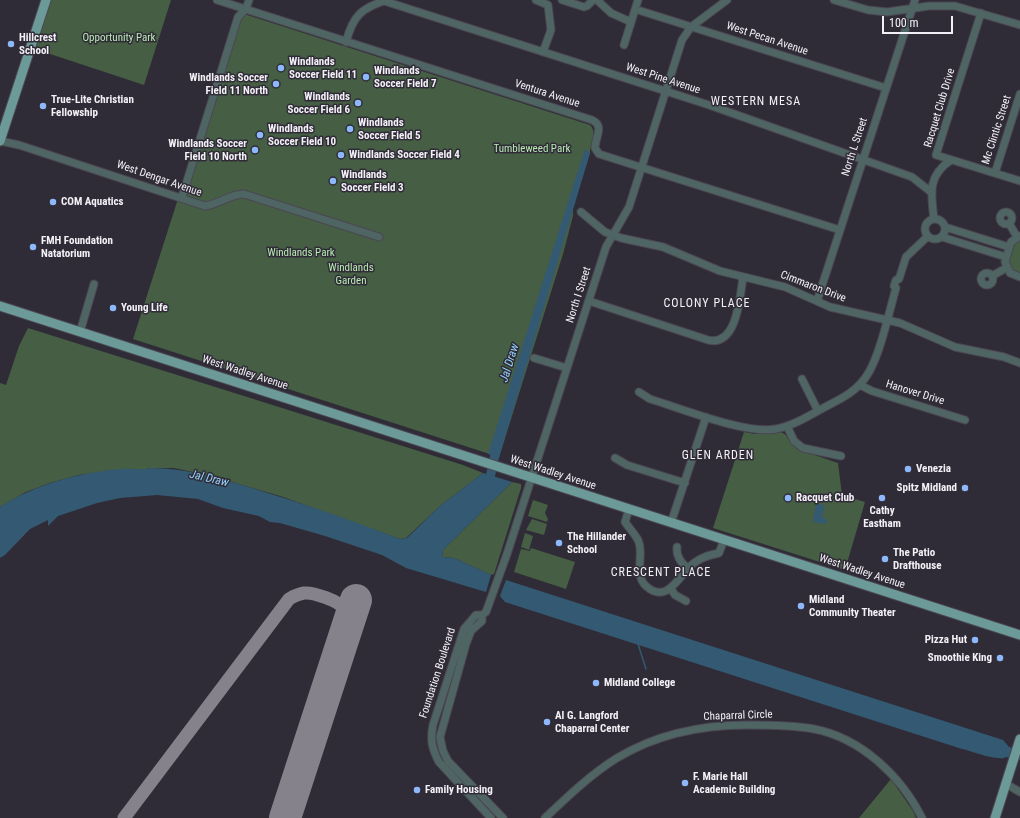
<!DOCTYPE html>
<style>
body{margin:0}
#map{position:relative;width:1020px;height:818px;overflow:hidden;background:#302c37;font-family:"Roboto Condensed",sans-serif}
canvas{display:block}
.scale{position:absolute;left:882px;top:16px;width:71px;height:18px;box-sizing:border-box;border:2px solid #f3f0f7;border-top:0;padding-left:5px;font-size:12px;line-height:14px;white-space:nowrap;color:#f3f0f7;-webkit-text-stroke:3px #302c37;paint-order:stroke}
</style>
<div id="map">
<canvas width="1020" height="818"></canvas>
<div class="scale">100 m</div>
</div>
<script>
const c = document.querySelector('canvas').getContext('2d');
c.lineJoin = 'round';
function fill(path, color) { c.fillStyle = color; c.fill(path, 'evenodd'); }
function trace(path, color, width, dash) { c.strokeStyle = color; c.lineWidth = width; c.lineCap = dash ? 'butt' : 'round'; c.setLineDash(dash || []); c.stroke(path); }
function label(font, color, halo, rows, align = 'center') {
  c.font = font + ' "Roboto Condensed",sans-serif'; c.lineWidth = 3; c.setLineDash([]); c.textBaseline = 'middle'; c.strokeStyle = halo; c.fillStyle = color; for (const [text, x, y, turn = 0] of rows) {
    c.save(); c.translate(x, y); c.rotate((+turn || 0) * Math.PI / 180); c.textAlign = isNaN(turn) ? turn : align; if (halo) c.strokeText(text, 0, 0); c.fillText(text, 0, 0); c.restore();
  }
}
fill(new Path2D(`
 M 51,0 L 171,0 L 144,85 L 35,49 Z
 M 238,12 L 590,125 C 598,133 590,143 590,153 L 573,205 L 573,216 L 563,254 L 499,457 L 133,339 Z
 M 1020,239 L 1020,274 L 1014,272 L 1008,265 L 1012,246 Z
 M 28,328 L 463,465 L 483,473 L 440,506 L 406,538 L 400,539 L 280,496 L 211,476 L 174,468 L 151,468 L 143,470 L 122,469 L 79,475 L 50,483 L 26,492 L 0,507 L 0,383 L 6,385 L 19,346 Z
 M 744,432 L 755,434 L 781,432 L 786,435 L 790,442 L 797,449 L 838,463 L 842,495 L 865,502 L 845,570 L 713,528 Z
 M 512,482 L 521,484 L 521,488 L 494,574 L 491,575 L 454,558 L 442,557 L 443,550 Z
 M 533,500 L 548,505 L 545,513 L 548,519 L 547,522 L 528,516 Z
 M 532,519 L 547,524 L 544,535 L 526,530 Z
 M 525,533 L 533,536 L 529,550 L 521,547 Z
 M 531,548 L 575,562 L 566,589 L 514,572 L 521,549 L 530,551 Z
 M 891,779 L 913,811 L 916,818 L 859,818 Z`), '#455e44');
fill(new Path2D(`
 M 585,149 L 590,153 L 499,458 L 488,454 Z
 M 151,468 C 186,468 218,478 252,488 C 302,503 351,520 400,539 L 407,538 L 440,506 L 483,473 L 512,482 L 443,550 L 442,557 L 454,558 L 491,575 L 486,592 L 406,568 L 382,555 L 325,536 L 280,523 L 270,522 L 259,516 L 223,508 L 198,499 L 157,495 L 120,498 L 97,503 L 58,516 L 48,526 L 48,520 L 30,529 L 5,555 L 0,558 L 0,507 C 36,484 78,473 120,469 C 131,468 140,471 151,468 Z
 M 816,504 L 824,505 L 822,518 L 827,519 L 826,524 L 813,522 Z
 M 506,580 L 1003,740 L 1009,747 L 1020,750 L 1020,760 L 1006,757 C 999,762 968,750 959,748 L 505,602 L 500,596 Z`), '#345a73');
trace(new Path2D(`
 M 638,644 L 646,669`), '#345a73', 1.5);
trace(new Path2D(`
 M 483,485 L 490,478 L 497,445`), '#345a73', 9);
trace(new Path2D(`
 M 124,818 L 289,599 C 294,596 298,594 304,593 C 313,592 340,601 344,609 C 348,614 347,621 347,627`), '#86828c', 13);
trace(new Path2D(`
 M 285,818 L 356,600`), '#86828c', 32);
const minor = new Path2D(`
 M 217,0 L 592,120 C 605,126 595,137 595,148 L 599,154 L 840,230
 M 381,0 L 709,105 L 912,177 L 931,192
 M 536,0 L 548,5 L 551,30 L 543,52
 M 562,0 L 584,7 L 587,6 L 593,0
 M 597,0 L 611,13 L 631,22
 M 834,0 L 868,10 L 887,12 L 929,6 L 955,6 L 1020,25
 M 641,11 L 886,88
 M 981,13 L 936,155 L 1020,181
 M 346,42 C 353,16 361,8 387,0
 M 624,45 L 638,0
 M 0,141 L 19,145 L 205,206 C 219,204 230,194 244,194 L 379,237
 M 995,173 L 1020,94
 M 182,197 L 238,17 L 246,9 L 249,0
 M1000 218a6 6 0 1 1 12 0a6 6 0 1 1-12 0Z
 M 581,212 L 605,232 L 621,238 L 663,247 L 720,271 L 785,287 L 830,307 L 900,323 L 955,347 L 1004,357 L 1020,363
 M 934,219 C 931,194 927,176 951,160
 M925 229a10 10 0 1 1 20 0a10 10 0 1 1-20 0Z
 M 1009,223 L 1017,237
 M 945,227 L 1009,247
 M 1020,236 L 1011,242 L 1005,262 L 1010,273 L 1020,277
 M 942,237 L 1006,257
 M981 279a6 6 0 1 1 12 0a6 6 0 1 1-12 0Z
 M 992,276 L 1006,268
 M 589,301 L 708,340 C 737,347 740,297 743,277
 M 817,301 L 915,0
 M 80,332 L 94,284
 M 534,358 L 567,368
 M 802,379 L 818,411
 M 860,385 L 872,391 L 965,420
 M 639,392 L 650,399 C 680,408 747,435 776,429 C 793,426 810,415 825,407 C 843,398 859,390 869,372 C 881,351 889,312 896,288 L 894,286 L 896,280 L 899,279 L 906,257 L 928,236
 M 787,426 L 794,441 L 803,448 L 841,456
 M 615,458 L 627,465 L 685,483
 M 629,509 L 625,522 C 629,528 635,534 638,540 C 645,554 633,574 646,586 C 668,606 680,573 694,563 C 701,557 710,555 719,553 L 724,540
 M 671,523 L 706,417
 M 677,547 C 676,557 681,562 688,569
 M 671,589 L 675,595 L 686,601
 M 482,615 L 486,612 L 507,554 L 606,247 L 629,207 L 682,40 L 691,27 L 727,0
 M 482,615 L 476,615 L 464,629 L 433,725 C 430,740 432,749 439,762 L 491,818
 M 482,615 L 482,621 L 471,631 L 466,644 L 440,737 L 443,751 L 448,761 L 503,818
 M 1006,784 L 1020,792
 M 545,818 C 567,797 591,774 617,758 C 657,734 701,725 747,725 C 769,725 792,725 814,729 C 861,738 901,776 922,818`);
const major = new Path2D(`
 M 0,141 L 46,0
 M 0,306 L 1020,635
 M 995,818 L 1020,739`);
trace(minor, '#4b4752', 9);
trace(major, '#4b4752', 11);
trace(minor, '#4f6564', 7);
trace(major, '#6b9a99', 9);
for (const [x, y, r, color] of [
 [11,44,4,"#8db9fc"],
 [281,68,4,"#8db9fc"],
 [366,77,4,"#8db9fc"],
 [276,84,4,"#8db9fc"],
 [358,103,4,"#8db9fc"],
 [43,106,4,"#8db9fc"],
 [350,129,4,"#8db9fc"],
 [260,135,4,"#8db9fc"],
 [255,150,4,"#8db9fc"],
 [341,155,4,"#8db9fc"],
 [333,181,4,"#8db9fc"],
 [53,202,4,"#8db9fc"],
 [33,247,4,"#8db9fc"],
 [113,308,4,"#8db9fc"],
 [908,469,4,"#8db9fc"],
 [965,488,4,"#8db9fc"],
 [788,498,4,"#8db9fc"],
 [882,498,4,"#8db9fc"],
 [559,543,4,"#8db9fc"],
 [885,559,4,"#8db9fc"],
 [801,606,4,"#8db9fc"],
 [975,640,4,"#8db9fc"],
 [1000,658,4,"#8db9fc"],
 [596,683,4,"#8db9fc"],
 [547,722,4,"#8db9fc"],
 [685,783,4,"#8db9fc"],
 [417,790,4,"#8db9fc"]
]) { const dot = new Path2D(); dot.arc(x, y, r, 0, 2 * Math.PI); c.fillStyle = color; c.fill(dot); trace(dot, '#302c37', 1.5); }
label('bold 11px', '#f3f0f7', '#302c37', [
 ["Hillcrest",19,38],
 ["School",19,51],
 ["Windlands",289,62],
 ["Soccer Field 11",289,75],
 ["Windlands",374,71],
 ["Soccer Field 7",374,84],
 ["Windlands Soccer",268,78,"right"],
 ["Field 11 North",268,91,"right"],
 ["Windlands",350,97,"right"],
 ["Soccer Field 6",350,110,"right"],
 ["True-Lite Christian",51,100],
 ["Fellowship",51,113],
 ["Windlands",358,123],
 ["Soccer Field 5",358,136],
 ["Windlands",268,129],
 ["Soccer Field 10",268,142],
 ["Windlands Soccer",247,144,"right"],
 ["Field 10 North",247,157,"right"],
 ["Windlands Soccer Field 4",349,155],
 ["Windlands",341,175],
 ["Soccer Field 3",341,188],
 ["COM Aquatics",61,202],
 ["FMH Foundation",41,241],
 ["Natatorium",41,254],
 ["Young Life",121,308],
 ["Venezia",916,469],
 ["Spitz Midland",957,488,"right"],
 ["Racquet Club",796,498],
 ["Cathy",882,511,"center"],
 ["Eastham",882,524,"center"],
 ["The Hillander",567,537],
 ["School",567,550],
 ["The Patio",893,553],
 ["Drafthouse",893,566],
 ["Midland",809,600],
 ["Community Theater",809,613],
 ["Pizza Hut",967,640,"right"],
 ["Smoothie King",992,658,"right"],
 ["Midland College",604,683],
 ["Al G. Langford",555,716],
 ["Chaparral Center",555,729],
 ["F. Marie Hall",693,777],
 ["Academic Building",693,790],
 ["Family Housing",425,790]
], 'left');
label('11px', '#b8eab4', '#302c37', [
 ["Opportunity Park",119,38],
 ["Tumbleweed Park",532,149],
 ["Windlands Park",301,253],
 ["Windlands",351,268],
 ["Garden",351,281]
]);
label('11px', '#f3f0f7', '#302c37', [
 ["West Pecan Avenue",767,39,18],
 ["West Pine Avenue",663,79,18],
 ["Ventura Avenue",547,94,18],
 ["Racquet Club Drive",940,108,-73],
 ["Mc Clintic Street",997,130,-72],
 ["North L Street",855,147,-72],
 ["West Dengar Avenue",159,179,19],
 ["Cimmaron Drive",813,287,21],
 ["North I Street",579,295,-72],
 ["West Wadley Avenue",245,373,18],
 ["Hanover Drive",915,393,17],
 ["West Wadley Avenue",553,473,18],
 ["West Wadley Avenue",862,572,18],
 ["Foundation Boulevard",438,673,-72],
 ["Chaparral Circle",738,716,-2]
]);
c.letterSpacing = '1px';
label('12px', '#f3f0f7', '#302c37', [
 ["WESTERN MESA",756,102],
 ["COLONY PLACE",707,304],
 ["GLEN ARDEN",718,456],
 ["CRESCENT PLACE",661,573]
]);
c.letterSpacing = '0px';
label('italic 12px', '#92d2fe', '#302c37', [
 ["Jal Draw",510,363,-73],
 ["Jal Draw",209,479,13]
]);
</script>
